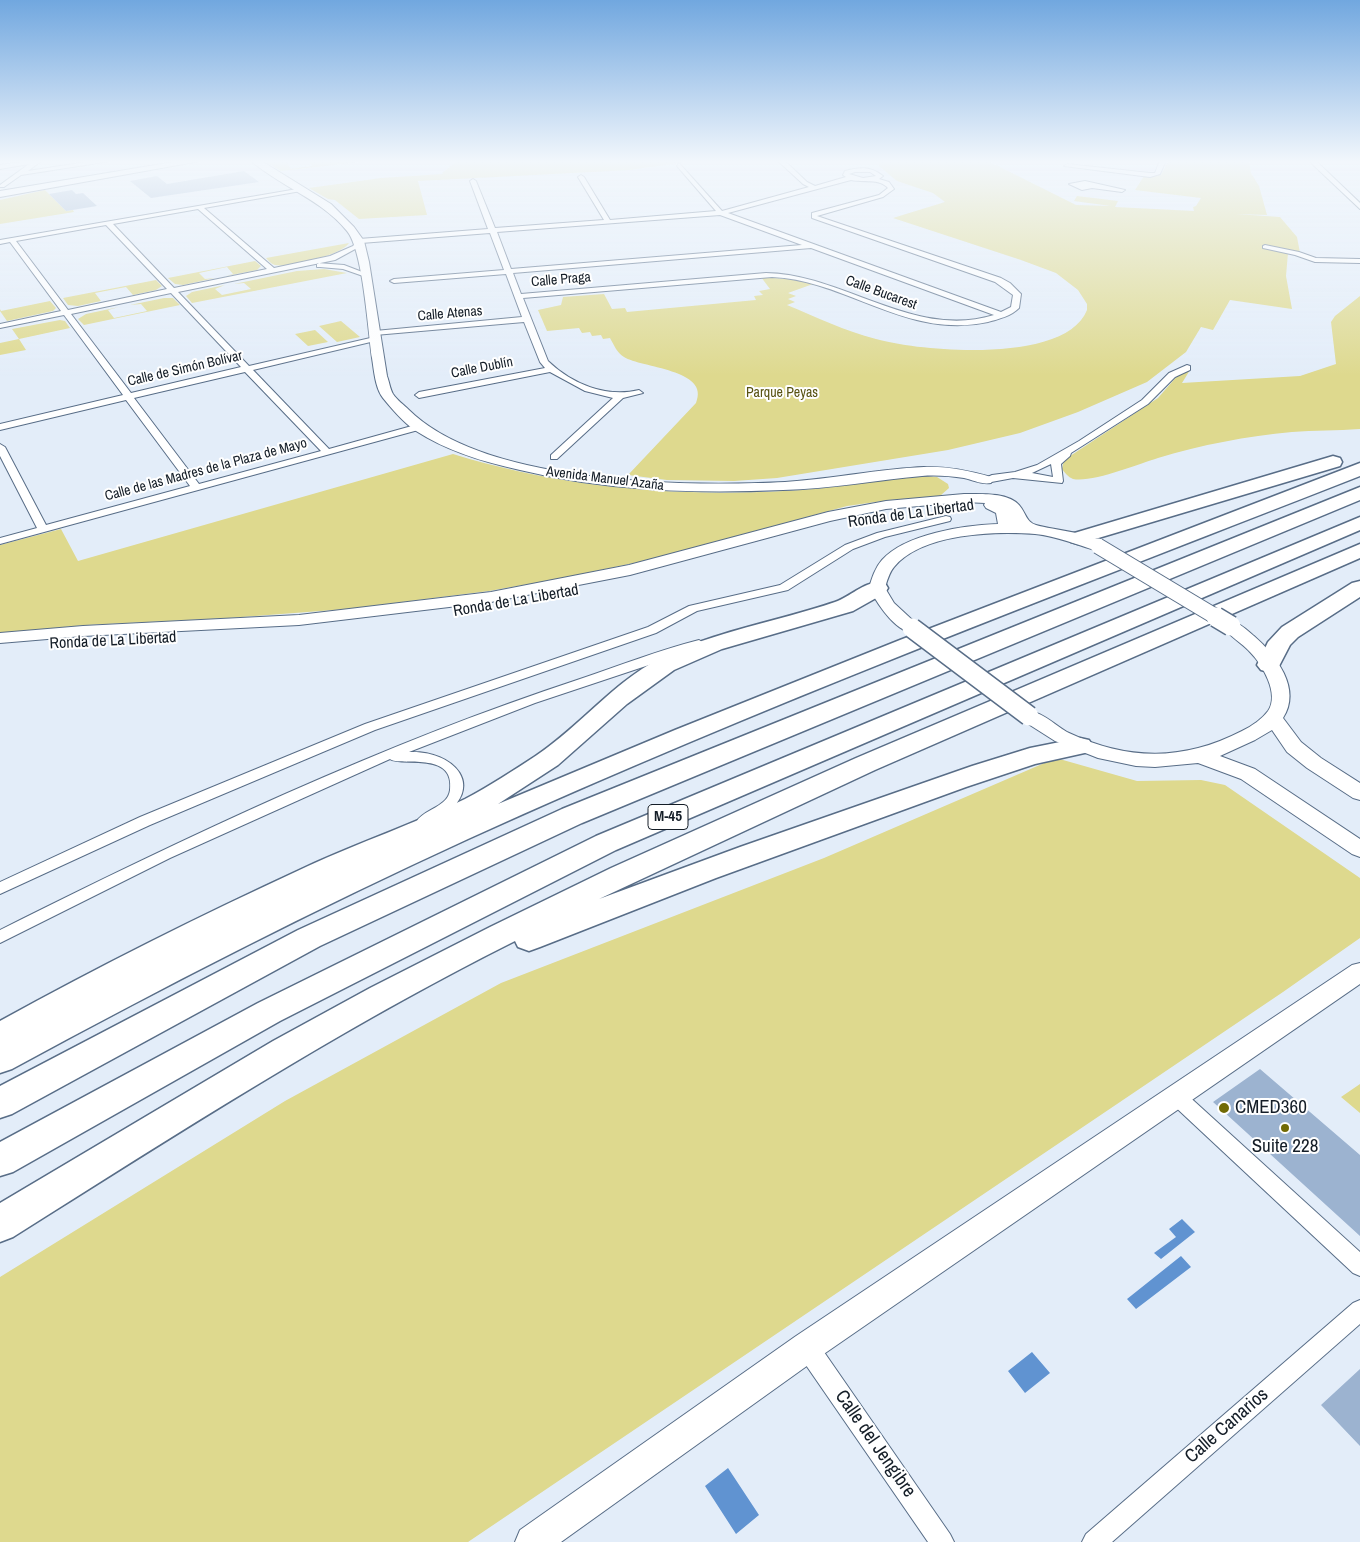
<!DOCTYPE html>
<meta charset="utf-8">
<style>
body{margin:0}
canvas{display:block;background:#e3edf9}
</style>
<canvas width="1360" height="1542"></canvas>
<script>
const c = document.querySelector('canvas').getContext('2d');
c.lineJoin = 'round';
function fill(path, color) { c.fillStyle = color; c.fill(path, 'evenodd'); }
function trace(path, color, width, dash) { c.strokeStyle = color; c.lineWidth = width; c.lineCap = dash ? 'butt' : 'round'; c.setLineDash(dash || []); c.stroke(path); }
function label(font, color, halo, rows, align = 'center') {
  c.font = font + ' "Archivo Narrow",sans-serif'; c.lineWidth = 4; c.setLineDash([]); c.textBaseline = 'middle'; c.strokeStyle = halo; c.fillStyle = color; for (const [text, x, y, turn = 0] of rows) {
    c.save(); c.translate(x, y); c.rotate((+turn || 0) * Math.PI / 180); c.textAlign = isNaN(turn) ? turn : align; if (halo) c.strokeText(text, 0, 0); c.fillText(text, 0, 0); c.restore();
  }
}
fill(new Path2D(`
 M 263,160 L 285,160 L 291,169 L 312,166 L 307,160 L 324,160 L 326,162 L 377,160 L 281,171 Z
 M 455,160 L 699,160 L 630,170 L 418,181 L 427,215 L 359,219 L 335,200 L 328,199 L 309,188 L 381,178 L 443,174 L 442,173 L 457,161 Z
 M 879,160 L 986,160 L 1076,205 L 1111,206 L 1074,201 L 1077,196 L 1118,201 L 1115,207 L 1194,211 L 1193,207 L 1196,206 L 1201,198 L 1135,190 L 1144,176 L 1161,175 L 1169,160 L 1249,160 L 1251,173 L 1259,186 L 1267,215 L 1236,214 L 1280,217 L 1297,237 L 1300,253 L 1288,253 L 1286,276 L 1292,309 L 1230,300 L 1213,330 L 1201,327 L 1186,352 L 1147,382 L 1078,412 L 1020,433 L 948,450 L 777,478 L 734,481 L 667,480 L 628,475 L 696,403 C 711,369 641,368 624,357 C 617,353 614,345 610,338 L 603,339 L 601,335 L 592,336 L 590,332 L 582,333 L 579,328 L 547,331 L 538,310 L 561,305 L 563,297 L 604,294 L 612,309 L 625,308 L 627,312 L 756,300 L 754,296 L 763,295 L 759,291 L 770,289 L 761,277 L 799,280 L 813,284 L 788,293 L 796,296 L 788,299 L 795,302 L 787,305 C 816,317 845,331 876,339 C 922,352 1066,364 1087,310 L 1087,304 L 1078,290 L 1056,273 L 1021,260 L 893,218 L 945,202 L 933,193 L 897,181 L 879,166 Z
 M 45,190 L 66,211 L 73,210 L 74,212 L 0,224 L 0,200 Z
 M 349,243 C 342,255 289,268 275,265 C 271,264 269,261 266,258 Z
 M 255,261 L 261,266 L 257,270 L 226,276 L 233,274 L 227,267 L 199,273 L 205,279 L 215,278 L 183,285 L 175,284 L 168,278 Z
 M 324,269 L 347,273 L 192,303 L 186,296 L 192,292 L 225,285 L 215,289 L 222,295 L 251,289 L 244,283 L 234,284 L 297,271 Z
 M 156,280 L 162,286 L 156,290 L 133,295 L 126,287 L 95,293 L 101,301 L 78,306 L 68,305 L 63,298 Z
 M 1360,296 L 1360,429 C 1337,431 1314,430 1292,432 C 1247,436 1201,445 1158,458 C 1138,464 1092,483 1073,479 C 1068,477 1065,473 1062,469 L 1064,460 L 1158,398 L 1178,375 L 1190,370 L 1182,383 L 1300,376 L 1336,364 L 1331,322 L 1335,316 Z
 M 164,298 L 173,298 L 180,305 L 84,325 L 78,319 L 86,314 L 119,307 L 108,310 L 114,318 L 147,311 L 141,304 L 130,305 Z
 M 50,301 L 56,308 L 53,311 L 7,321 L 0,311 L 0,309 L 1,311 Z
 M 60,320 L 65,321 L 70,328 L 19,339 L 26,350 L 0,355 L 0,343 L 19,339 L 12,329 Z
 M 341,321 L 360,337 L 337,342 L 319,326 Z
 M 315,330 L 328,342 L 308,346 L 295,334 Z
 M 453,454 C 560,487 672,497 784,491 C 831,489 877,480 924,476 L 937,477 L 948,484 L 949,488 L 940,496 L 890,500 L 847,506 L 662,557 L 563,578 L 489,591 L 347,609 L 229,618 L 86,625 L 0,633 L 0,545 L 61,529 L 78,561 Z
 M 1056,758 L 1137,781 L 1201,780 L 1225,785 L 1360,878 L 1360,938 L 1283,992 L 468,1542 L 0,1542 L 0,1277 L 285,1101 L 501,983 L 824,858 Z
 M 1360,1084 L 1360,1113 L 1341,1097 Z`), '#ded98e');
fill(new Path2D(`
 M 1182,1219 L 1195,1232 L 1161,1259 L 1154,1253 L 1176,1237 L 1169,1229 Z
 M 1181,1256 L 1191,1267 L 1136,1309 L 1127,1299 Z
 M 1032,1352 L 1050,1373 L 1025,1393 L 1008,1371 Z
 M 728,1468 L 759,1515 L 736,1534 L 705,1486 Z`), '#6093d1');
fill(new Path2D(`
 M 244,171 L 259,182 L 151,198 L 130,181 L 157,176 L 167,184 Z
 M 72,190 L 76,194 L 83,193 L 97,206 L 66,211 L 49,194 Z
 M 1260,1069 L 1360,1155 L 1360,1236 L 1213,1102 Z
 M 1360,1369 L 1360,1446 L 1321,1405 Z`), '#9cb3d0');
const street = new Path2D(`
 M 33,160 L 41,161 L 28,171 L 99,160 L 117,160 L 21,175 L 4,187 L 0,187 L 0,185 L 29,164 L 0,169 L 0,165 Z
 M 777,160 L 784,160 L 807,182 L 815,186 L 846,177 L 843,175 L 845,171 C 859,167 871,166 883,176 L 879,179 L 889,182 L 894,189 L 883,197 L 817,216 L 1001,278 L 1010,283 L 1021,294 L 1019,308 C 1011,316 999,319 988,322 C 907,340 847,280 772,277 L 523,298 L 548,361 C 572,384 606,398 639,390 L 643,393 L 623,398 L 557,459 L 551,459 L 551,455 L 613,398 L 585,391 L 550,372 L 419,398 L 415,395 L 419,392 L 545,368 L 540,362 L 524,322 L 375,335 L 371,333 L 375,331 L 522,317 L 506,274 L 394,283 L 390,281 L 394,279 L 504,270 L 490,233 L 361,243 L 357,248 L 335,260 L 178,292 L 249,366 L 379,336 L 379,340 L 253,370 L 329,449 L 419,424 L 422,425 L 422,429 L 0,544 L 0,538 L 37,528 L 0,456 L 0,444 L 5,447 L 46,525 L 190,486 L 126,400 L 0,430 L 0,424 L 123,395 L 64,315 L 0,328 L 0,324 L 61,311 L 10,242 L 0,244 L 0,240 L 303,188 L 301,191 L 204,208 L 274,268 L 330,256 L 353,246 L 359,239 L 488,229 L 470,181 L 473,179 L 476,181 L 495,228 L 604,220 L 578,177 L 581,175 L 584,177 L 610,220 L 716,211 L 677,166 L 679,163 L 722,211 L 809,187 L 803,184 ZM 855,172 L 870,172 L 876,176 L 863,178 L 849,174 ZM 851,180 C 864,183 879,178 888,188 L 879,195 L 812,213 L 812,218 L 995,282 L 1013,295 L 1011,307 L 1001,312 L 728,213 ZM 198,209 L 267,269 L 174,288 L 113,224 ZM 720,215 L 802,245 L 511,269 L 497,232 ZM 106,225 L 167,289 L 68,310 L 16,241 ZM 811,248 L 994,315 C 914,340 844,274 766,273 L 521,294 L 513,273 ZM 171,293 L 241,367 L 131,393 L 71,314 ZM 245,372 L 321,451 L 199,484 L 134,398 Z
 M 1160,160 L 1166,160 L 1160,174 L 1150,177 L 1064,166 L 1067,164 L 1150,173 L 1155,173 Z
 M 1308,160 L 1315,160 L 1360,203 L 1360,209 Z
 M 1085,181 L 1125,190 L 1122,192 L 1092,188 L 1082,190 L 1069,184 Z
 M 1265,245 L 1299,252 L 1316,258 L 1360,259 L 1360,263 L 1315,262 L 1295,255 L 1263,248 L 1263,246 Z
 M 317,263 L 344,265 L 370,275 L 366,277 L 343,269 L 320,267 L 317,267 Z
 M 1187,365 L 1190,366 L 1190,370 L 1175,377 L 1148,404 L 1071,453 L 1070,456 L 1061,464 L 1063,481 L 1062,483 L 1013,478 L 986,483 L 981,480 L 992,475 L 1015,472 L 1037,465 L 1079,441 L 1142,400 L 1169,373 ZM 1051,464 L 1053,477 L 1032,473 Z
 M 946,516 L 950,517 L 951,519 L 950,521 L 885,537 L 853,549 L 788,590 L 697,611 L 656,633 L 375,730 L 150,825 L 0,894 L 0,882 L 140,817 L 365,724 L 648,627 L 689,606 L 780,585 L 845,545 L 877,533 Z
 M 699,640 L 705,644 L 703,647 L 535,703 L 409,752 C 454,750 488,787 440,818 C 433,823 427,827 419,825 L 417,821 C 424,809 448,807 450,790 C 455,750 400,767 390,759 L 170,858 L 0,943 L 0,930 C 188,836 379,745 580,679 C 619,666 659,650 699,640 Z
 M 1177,1089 L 1183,1091 L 1360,1252 L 1360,1276 L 1353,1273 L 1171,1103 L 1168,1097 L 1171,1091 Z
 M 1360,1300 L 1360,1324 L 1112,1542 L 1082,1542 L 1086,1534 L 1353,1303 Z
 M 807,1336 L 815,1339 L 950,1534 L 954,1542 L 928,1542 L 799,1355 L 796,1347 L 799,1339 Z`);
const secondary = new Path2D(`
 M 185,160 L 206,160 L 0,197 L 0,191 Z
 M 250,160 L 260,160 L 331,204 L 354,227 L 364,241 L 369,262 L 387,376 C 389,381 390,389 393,394 C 397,400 404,405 409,410 C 484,484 683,487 785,482 C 831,479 878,469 924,467 C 947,466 970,471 991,477 L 993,480 L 991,483 C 982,485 973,480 964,478 C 951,476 935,475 922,476 C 876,480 830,489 783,490 C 695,494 607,491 520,470 C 483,462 447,451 416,431 C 404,423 392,409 383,398 C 375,388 374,370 372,358 C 368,330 363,250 347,231 C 321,199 281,187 250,160 Z
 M 964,494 C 980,494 1008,492 1019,505 C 1026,513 1026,522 1036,525 C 1052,530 1097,533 1106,546 L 1104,549 L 1098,551 C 1077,545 1057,536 1035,534 C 996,531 922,533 894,567 C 889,573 887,581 885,588 L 894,603 L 921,628 L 918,632 C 898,637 877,603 869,588 C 872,578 875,568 882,560 C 905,534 964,525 998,524 L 996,513 L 986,508 L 984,505 L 985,503 L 964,502 L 886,509 L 830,521 L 630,575 L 491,602 L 299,625 L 83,636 L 0,643 L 0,633 L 83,626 L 299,615 L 491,592 L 629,565 L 828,512 L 886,501 Z
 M 1231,621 C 1240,623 1247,630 1254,636 C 1276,655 1302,689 1283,718 L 1301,742 L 1321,758 L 1360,783 L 1360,800 L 1353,798 L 1307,768 L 1287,752 L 1272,730 L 1255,740 L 1220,756 L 1255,769 L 1360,839 L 1360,857 L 1352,854 L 1241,779 L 1198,763 L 1155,767 L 1136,766 L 1098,758 L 1055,741 L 1022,720 L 1020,716 L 1022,712 C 1039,707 1055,726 1069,733 C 1128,761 1184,761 1242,731 C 1252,726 1262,719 1268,711 C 1280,694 1262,664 1250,652 C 1242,643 1229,636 1222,626 L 1225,622 Z
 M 1360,963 L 1360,984 L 818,1358 L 561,1542 L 515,1542 L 520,1530 L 796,1336 L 1352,965 Z`);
const highway = new Path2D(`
 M 1333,456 L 1340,458 L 1342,462 L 1340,466 L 1085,542 L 1078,544 L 1071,542 L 1068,538 L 1071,534 Z
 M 1360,463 L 1360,476 C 1061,593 760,706 468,839 C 313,910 161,988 12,1069 L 0,1073 L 0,1021 C 101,965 204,914 308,866 C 360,842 414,824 465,799 C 490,786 514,770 537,755 C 580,726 613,683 659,659 C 715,631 776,622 835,602 C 852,596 866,579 885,583 L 888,588 L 885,593 L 853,611 L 722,649 L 674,670 L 627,704 L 558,765 L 498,804 L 675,730 L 900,640 Z
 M 1360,487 L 1360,500 L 582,823 L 320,946 L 12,1114 L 0,1118 L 0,1086 L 298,930 L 562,809 Z
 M 1360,517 L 1360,530 L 616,850 L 280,1021 L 13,1172 L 0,1176 L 0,1142 L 258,1003 L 596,836 Z
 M 1360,544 L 1360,558 L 875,770 L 599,899 L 740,847 L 972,766 L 1030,748 L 1080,738 L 1089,740 L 1093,746 L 1089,752 L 1035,764 L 966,787 L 716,878 L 540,947 L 529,951 L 518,947 L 515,941 C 341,1028 178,1133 13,1237 L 0,1242 L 0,1203 L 273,1041 L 370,988 L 490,927 L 611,868 L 856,758 Z
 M 1360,581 L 1360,597 L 1298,637 L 1290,645 L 1277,670 L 1269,672 L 1261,670 L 1257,665 L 1268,642 L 1282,627 L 1352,583 Z`);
trace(street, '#586d87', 2);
trace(secondary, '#586d87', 2);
trace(highway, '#586d87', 3);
fill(street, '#fff');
fill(secondary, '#fff');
fill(highway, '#fff');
const secondaryBridgeFar1 = new Path2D(`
 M 1098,546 L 1218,618`);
const secondaryBridge = new Path2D(`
 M 1216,617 L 1231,626
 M 912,628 L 1029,716`);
trace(secondaryBridgeFar1, '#586d87', 17, []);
trace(secondaryBridge, '#586d87', 22, []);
trace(secondaryBridgeFar1, '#fff', 15);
trace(secondaryBridge, '#fff', 19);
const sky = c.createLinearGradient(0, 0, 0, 376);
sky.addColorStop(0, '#71a7df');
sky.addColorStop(0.43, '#f2f7fc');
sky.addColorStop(1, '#f2f7fc00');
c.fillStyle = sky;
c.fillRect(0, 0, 1360, 376);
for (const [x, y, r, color] of [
 [1224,1108,6,"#716a04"],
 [1285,1128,5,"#716a04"]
]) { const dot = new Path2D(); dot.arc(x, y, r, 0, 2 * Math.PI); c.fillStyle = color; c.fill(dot); trace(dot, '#fff', 2); }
label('14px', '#141d27', '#fff', [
 ["Calle Praga",561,280,-5],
 ["Calle Bucarest",881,293,20],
 ["Calle Atenas",450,314,-5],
 ["Calle Dublín",482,368,-11],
 ["Calle de Simón Bolívar",185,369,-13],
 ["Calle de las Madres de la Plaza de Mayo",206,470,-15],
 ["Avenida Manuel Azaña",605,479,7]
]);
label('14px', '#585312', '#fff', [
 ["Parque Peyas",782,393]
]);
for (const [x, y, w] of [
 [668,817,40]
]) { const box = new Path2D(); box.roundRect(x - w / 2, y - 12.5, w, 25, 4); c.fillStyle = '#fff'; c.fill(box); trace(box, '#141d27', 1); }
label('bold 15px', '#141d27', null, [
 ["M-45",668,817]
]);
label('16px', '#141d27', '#fff', [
 ["Ronda de La Libertad",911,514,-8],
 ["Ronda de La Libertad",516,601,-10],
 ["Ronda de La Libertad",113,641,-3]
]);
label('19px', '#141d27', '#fff', [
 ["CMED360",1235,1108],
 ["Suite 228",1285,1147,"center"]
], 'left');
label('19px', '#141d27', '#fff', [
 ["Calle Canarios",1227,1426,-41],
 ["Calle del Jengibre",875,1444,55]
]);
</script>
